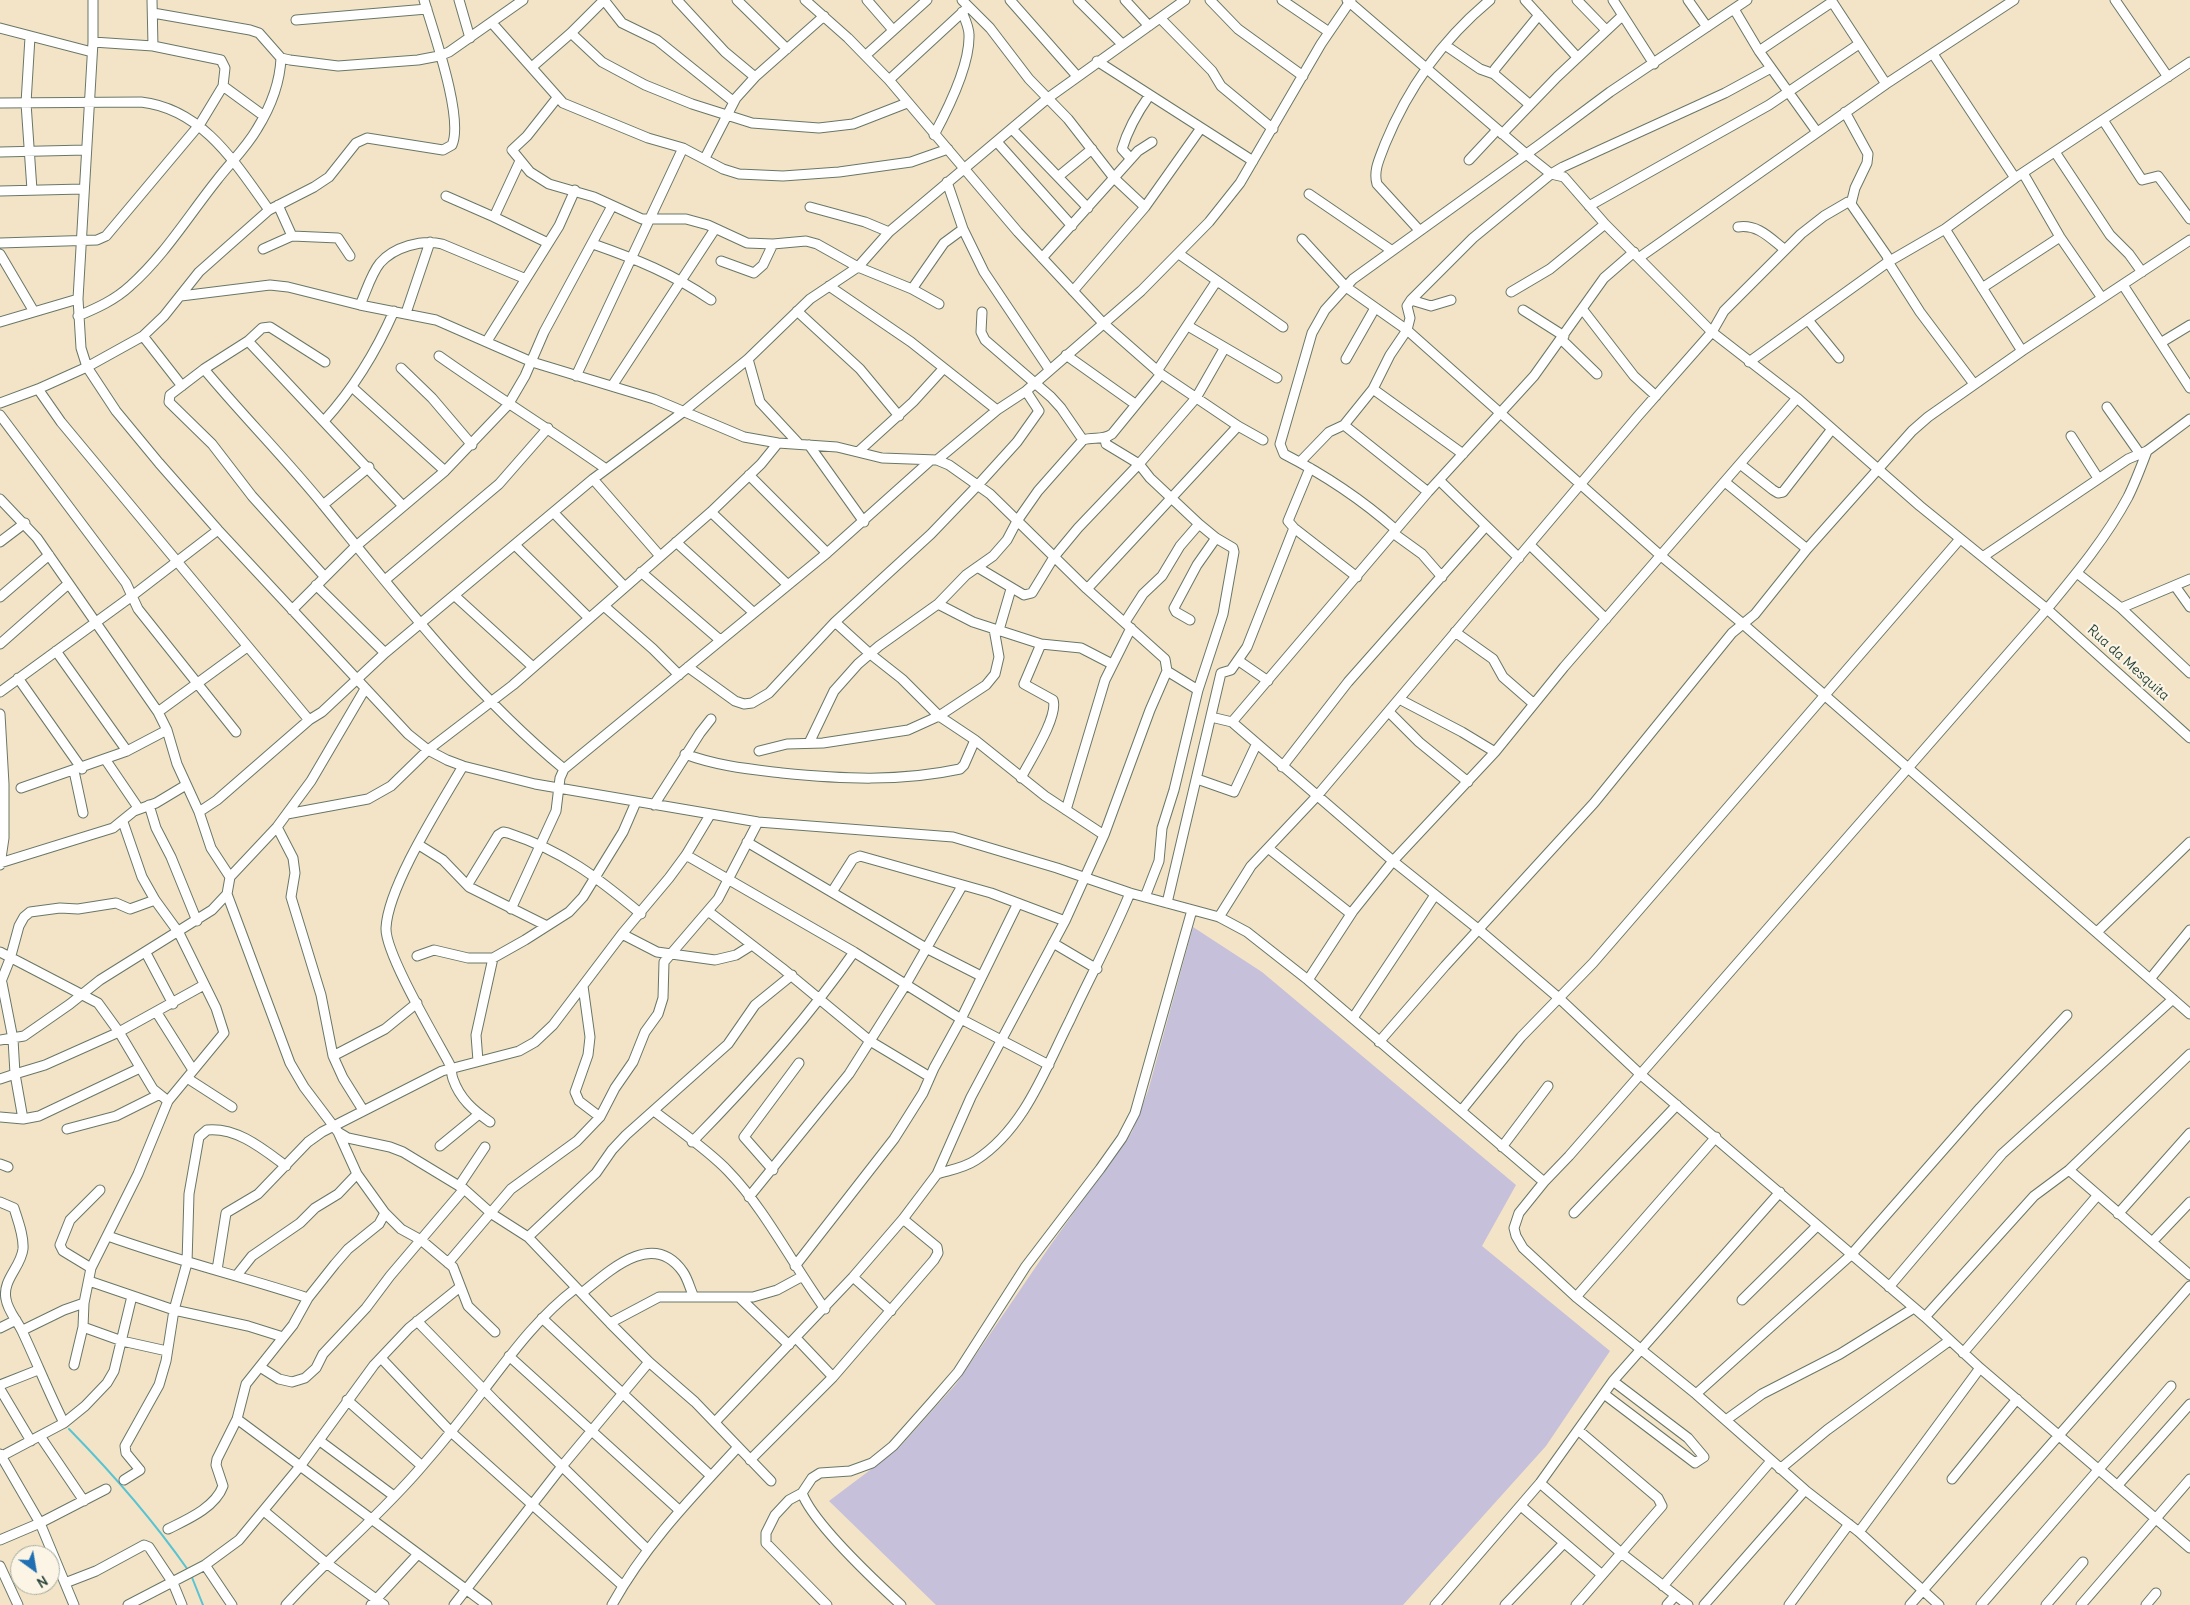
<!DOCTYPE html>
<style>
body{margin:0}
#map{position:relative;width:2190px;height:1605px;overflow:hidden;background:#f3e4c7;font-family:Delius,sans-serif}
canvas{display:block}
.north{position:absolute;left:10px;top:1545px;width:50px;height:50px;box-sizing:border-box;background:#fcf5e5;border:1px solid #a4ab9e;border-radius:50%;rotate:148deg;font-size:14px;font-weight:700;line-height:20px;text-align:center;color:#1f3d34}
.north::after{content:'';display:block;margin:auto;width:18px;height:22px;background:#1f6fb2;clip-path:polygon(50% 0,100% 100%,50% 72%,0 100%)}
</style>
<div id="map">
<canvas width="2190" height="1605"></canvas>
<div class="north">N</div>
</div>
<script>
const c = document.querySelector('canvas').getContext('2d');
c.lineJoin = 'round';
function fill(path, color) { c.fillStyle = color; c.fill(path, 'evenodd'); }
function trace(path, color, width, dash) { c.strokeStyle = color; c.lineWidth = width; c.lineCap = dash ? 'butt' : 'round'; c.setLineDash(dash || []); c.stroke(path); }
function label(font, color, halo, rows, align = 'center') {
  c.font = font + ' Delius,sans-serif'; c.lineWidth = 4.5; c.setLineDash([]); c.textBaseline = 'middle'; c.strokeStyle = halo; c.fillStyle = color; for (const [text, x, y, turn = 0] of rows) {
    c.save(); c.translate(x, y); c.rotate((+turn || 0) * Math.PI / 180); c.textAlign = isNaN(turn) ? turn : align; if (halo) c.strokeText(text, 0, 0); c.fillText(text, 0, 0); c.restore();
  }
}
fill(new Path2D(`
 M 1193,927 L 1262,972 L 1516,1185 L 1482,1246 L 1610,1351 L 1546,1446 L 1403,1605 L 936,1605 L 829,1501 L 898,1449 L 956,1384 L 1052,1243 L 1132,1132 L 1148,1091 Z`), '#c6c0da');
trace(new Path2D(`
 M 69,1429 C 112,1473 153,1520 188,1570
 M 191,1575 L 203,1605`), '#58c3d2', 2);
const minor = new Path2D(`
 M 93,0 L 93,42 L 78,299 L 81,348 L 87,367 L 116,411 L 159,463 L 218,530 L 408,734 L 428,750 L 447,760 L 463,766 L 535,784 L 758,822 L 953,837 L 1057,868 L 1130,893 L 1219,917 L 1247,932 L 1308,980 L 1544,1182
 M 152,0 L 153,46
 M 459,0 L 470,38
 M 604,0 L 622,23 L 657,40 L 734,102
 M 677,0 L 725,52 L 755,77
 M 737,0 L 787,49
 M 805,0 L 848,38 L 889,80 L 1018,232 L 1103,323 L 1161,374 L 1238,426 L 1263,440
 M 867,0 L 893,30
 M 962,0 L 990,28 L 1029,79 L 1068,119 L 1114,178 L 1145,207
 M 1010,0 L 1077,76
 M 1078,0 L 1122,44
 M 1125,0 L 1149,26
 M 1210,0 L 1238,29 L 1303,76
 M 1282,0 L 1329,32
 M 1347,0 L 1526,154 L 1551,174 L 1564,177 L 1605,224 L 1712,332 L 1797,398 L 1920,506 L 2047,609 L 2190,738
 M 1525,0 L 1577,57
 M 1577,0 L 1606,30
 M 1613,0 L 1654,64
 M 1688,0 L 1707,27
 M 1831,0 L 1886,84
 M 2115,0 L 2168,77
 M 1734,9 L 1759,51 L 1817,132
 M 153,13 L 250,30 L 259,33 L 281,58 L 290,60 L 338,66 L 418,60 L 439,56 L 449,52 L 523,0
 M 1160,18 L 1212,71 L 1221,86 L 1273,129
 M 296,20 L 427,9
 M 492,23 L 563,103 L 648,138 L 683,148 L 723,169 L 739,174 L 783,176 L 839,172 L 911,162 L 948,149
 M 0,28 L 92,52
 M 571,33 L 602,62 L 645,85 L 692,104 L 752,123 L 819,128 L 853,124 L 907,103
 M 30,37 L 26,103 L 32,190
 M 1445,45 L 1480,69 L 1494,74
 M 1759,51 L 1832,2
 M 1933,54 L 2015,178
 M 866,55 L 927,0
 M 1097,61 L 1253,161
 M 532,67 L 571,33 L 604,0
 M 889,80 L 966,9
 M 223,86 L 264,116
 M 557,98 L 527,136 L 512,150 L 530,172 L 549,184 L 594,197 L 642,219 L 686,219 L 708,225 L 747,243 L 773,244 L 806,241 L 817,244 L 858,267 L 912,289 L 939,304
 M 0,103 L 141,102 C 203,109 236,164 269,210
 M 1529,104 L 1494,74 L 1495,69 L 1539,15
 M 1845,112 L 1868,154 L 1867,163 L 1855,188 L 1851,204
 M 2103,120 L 2142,180 L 2158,176 L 2190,219
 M 1012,129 L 1088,208
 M 1502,134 L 1557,77 L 1622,16
 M 934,135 C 948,109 970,64 969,35 C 969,27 965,19 962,12
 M 997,142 L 1072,226
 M 0,152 L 86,150
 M 2055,152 L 2110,235 L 2129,254 L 2142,272
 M 705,158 L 736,98 L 755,77 L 824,16
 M 1131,159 L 1122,149 C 1128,129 1137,113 1149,96
 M 1469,160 L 1497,130
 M 520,161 L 494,217 L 548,243
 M 2023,173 L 2060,237 L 2102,298
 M 1059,176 L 1092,149
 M 947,182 L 963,229 L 984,272 L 1049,369
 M 0,191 L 83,189
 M 1309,194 L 1391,250
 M 446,196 L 494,217
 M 278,205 L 292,236 L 338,238 L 350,256
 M 1589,206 L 1769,105 L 1859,44
 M 810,207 L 865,222 L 889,232
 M 1738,227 C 1758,224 1770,238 1784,249
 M 1945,229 L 2022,351
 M 1419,230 L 1377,184 C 1373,170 1380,158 1385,144 C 1408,88 1443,39 1490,0
 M 1302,239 L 1346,287 L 1407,330 L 1660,555 L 1743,624 L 2190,1014
 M 0,243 L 97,240 L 106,236 L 200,124 L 223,86 L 225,68 L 221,60 L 153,46 L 93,42
 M 593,244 C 636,259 673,274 711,300
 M 263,249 L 292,236
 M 0,254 L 33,310
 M 1179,254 L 1283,327
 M 1640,257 L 1886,84 L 2014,0
 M 1042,258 L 1138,151 L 1152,142
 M 721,261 L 754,273 L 763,265 L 773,244
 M 2123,285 L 2190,388
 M 829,286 L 911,342 L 997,410
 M 1982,288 L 2060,237
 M 912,289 L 944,243 L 963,229
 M 1073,291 L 1145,207 L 1201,128
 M 1511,292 L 1550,269 L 1605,224
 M 181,296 L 270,285 L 288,287 L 360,305 L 436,320 L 532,362 L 654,399 L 744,437 L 778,443 L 837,447 L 882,458 L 937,460 L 949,465 L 990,494 L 1087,589 L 1165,659 L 1167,671 L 1150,710 L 1104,835 L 1065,921 L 971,1097 L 937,1174 L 903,1219 L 853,1277 L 715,1422
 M 1411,300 L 1431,306 L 1451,300
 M 360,305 C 366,292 371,274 380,263 C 394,247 422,239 442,244 L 526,279
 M 1523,310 L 1564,336
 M 1583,310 L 1634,376 L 1656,396
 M 797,311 L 860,369 L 899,416
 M 982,312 L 981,332 L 985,340 L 1051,397 L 1061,408 L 1083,440
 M 406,313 L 430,242
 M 78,316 C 97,308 115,300 130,286 C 164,256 189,215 217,180 C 230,163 246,148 257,129 C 270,108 280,82 281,58
 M 1808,320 L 1839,358
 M 0,322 L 78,299
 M 1188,326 L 1277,378
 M 143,336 L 182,386
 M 1561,339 L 1597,374
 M 248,341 L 262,328 L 270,327 L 325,362
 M 487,341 L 559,226 L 575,190
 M 2162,342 L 2190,325
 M 1066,355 L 1135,404
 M 439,356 C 494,395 551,430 606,469
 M 748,359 L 760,402 L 799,444
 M 1346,359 L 1375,308
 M 1749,362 L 1888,262 L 1945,229 L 2015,178 L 2190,62
 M 401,368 L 432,398 L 472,445
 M 204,369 C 243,416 286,459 324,506 C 399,598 472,693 564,769
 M 1157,371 L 1216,282
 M 576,376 L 683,148
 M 612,386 L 715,229
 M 352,387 L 445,471
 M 38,389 L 61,422 L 309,720
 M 1373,389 L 1463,454
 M 0,403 L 38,389 L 87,367 L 143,336 L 164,316 L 199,272 L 226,248 L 269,210 L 314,187 L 329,177 L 356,143 L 367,138 L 443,150 L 452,145 C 464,118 433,31 424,0
 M 2107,407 L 2140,454
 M 0,415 L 126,583 L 138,609 L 236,732
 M 324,421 C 354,388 376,352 394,311
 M 1344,425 L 1428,492
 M 2071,436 L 2098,478
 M 1105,439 L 1106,444 L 1139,464 L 1150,478 L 1199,524 L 1216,538 L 1233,548 L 1234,552 L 1223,614 L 1198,690 L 1174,790 L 1162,828 L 1159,861 L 1145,897
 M 809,445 L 864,522
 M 859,451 L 913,402 L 943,369
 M 937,460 L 997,410 L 1026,391 L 1141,291 L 1209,222 L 1240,183 L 1321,44 L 1351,0
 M 1300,462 L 1329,432 L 1344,425 L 1373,389 L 1390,355 L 1407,330 L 1410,318 L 1407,306 L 1411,300 L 1473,238 L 1551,174 L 1563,167 L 1725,93 L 1771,68
 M 1740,464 L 1773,490 L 1778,493 L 1783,492 L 1832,429
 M 1310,468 L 1288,521 L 1294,528 L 1357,577
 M 749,475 L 827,553
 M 593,479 L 660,556
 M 1439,480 L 1519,558
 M 1725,482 L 1807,549
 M 0,499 L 37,538 L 158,712 L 167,730 L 177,764 L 199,812 L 211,848 L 230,877
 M 323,505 L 369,467
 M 711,512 L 788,585
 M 554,513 L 625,587
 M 1395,529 C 1361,499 1325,475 1284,454 L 1280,444 L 1312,333 L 1325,310 L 1353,279 L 1539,145 L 1610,92 L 1747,0
 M 1393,533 L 1422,554 L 1442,577
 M 0,542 L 25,523
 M 676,542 L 754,613
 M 1530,545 L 1606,619
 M 516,546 L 589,618
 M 1984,556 L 2128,459 L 2147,451 L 2190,419
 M 977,567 L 1024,595 L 1032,593 L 1054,557 L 1078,528 L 1139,464 L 1196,398 L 1224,349
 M 641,572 L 720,640
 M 2077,573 L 2121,608 L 2190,579
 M 324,576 L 252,496 L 212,444 L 169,402 L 170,395 L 204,369 L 248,341 L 403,506
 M 385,580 L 499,484 L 548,428
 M 316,585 L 385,653
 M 2175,586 L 2190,607
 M 1087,589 L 1238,426
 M 455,596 L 533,667
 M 0,597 L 49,555
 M 938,604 L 973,622 L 1041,644 L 1081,648 L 1112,664
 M 604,606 L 653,649 L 679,675
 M 2121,608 L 2190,673
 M 292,610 L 355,547 L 445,471 L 508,405 L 525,376 L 544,332 L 612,206
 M 1190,620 L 1176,612 L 1174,608 L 1197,565 L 1216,538
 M 835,622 L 869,653 L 902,679 L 939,716 L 975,740 L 1045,796 L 1104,835
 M 1125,622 L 1143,594 L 1162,576 L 1180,546 L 1199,524
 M 999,630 L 1011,589
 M 1455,632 L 1493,659 L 1503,677 L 1534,704
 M 0,644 L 67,585
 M 56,651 L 127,751
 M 1239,661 L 1268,681
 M 688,667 L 735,701 L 744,704 L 752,703 L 769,693 L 835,622 L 931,534 L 978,485 L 1017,442 L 1039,411 L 1026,391
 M 1167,671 L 1198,690
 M 18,678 L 82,769
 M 0,692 L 132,596 L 218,530
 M 1399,699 L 1462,732 L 1495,752
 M 158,712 L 247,647
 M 1389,712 L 1419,742 L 1468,782
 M 0,714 L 4,784 L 4,838 L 0,865
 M 1211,717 L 1232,722 L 1428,492 L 1534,376 L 1604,278 L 1634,252
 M 1232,722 L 1393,861 L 1478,929 L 1560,999 L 1640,1074 L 1925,1317 L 1980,1368 L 2190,1548
 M 809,743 L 834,691 L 858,664 L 879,646 L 938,604 L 966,575 L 993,556 L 1007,540 L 1017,521 L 1038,491 L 1083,440 C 1093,436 1102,441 1112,434 L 1161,374
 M 759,751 L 787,744 L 823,743 L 908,730 L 939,716 L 986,685 L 995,674 L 999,657 L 994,629
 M 685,754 C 717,766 749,769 782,773 C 842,779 900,782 960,769 L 964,765 L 975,740
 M 105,759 L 139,809
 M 463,766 C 441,804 388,886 386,928 C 385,953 435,1037 449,1063 C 452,1068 451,1074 453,1079 C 460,1099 473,1110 490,1122
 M 1282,767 L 1348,682 L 1486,526
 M 74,771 L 83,813
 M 1021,778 C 1029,762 1059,716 1053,700 L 1024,684 L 1041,644
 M 1197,779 L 1234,792 L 1256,745
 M 21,788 L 127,751 L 167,730
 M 149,805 L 156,828 L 171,857 L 197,921
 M 654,805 L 700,733 L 711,719
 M 1066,810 L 1105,680 L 1131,628
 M 199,812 L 217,800 L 309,720 L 322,712 L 385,653 L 593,479 L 683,412 L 748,359 L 810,299 L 858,267 L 889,232 L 1048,98 L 1185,0
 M 287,814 L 368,799 L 391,786 L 428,750 L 513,685 L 711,512 L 761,464 L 778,443
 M 277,827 L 293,858 L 295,873 L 291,897 L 321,995 L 333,1056 L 343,1078 L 363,1110
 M 747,842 L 926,948 L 981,976
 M 419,845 L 443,860 L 469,887 L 547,926
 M 1268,848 L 1351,914
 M 686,855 L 854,952 L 961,1019 L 1049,1065
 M 0,863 L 113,828 L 134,811 L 156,803 L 186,785
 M 468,884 L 498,835 L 503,832 L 508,833 C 563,851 597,877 641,914
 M 832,892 L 853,859 L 860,856 L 991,893 L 1065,921
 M 227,894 L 290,1063 L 304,1087 L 338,1132 L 348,1138 L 390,1147 L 403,1152 L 464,1189 L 492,1214 L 528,1237 L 610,1323 L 649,1362 L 695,1402 L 771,1481
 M 1167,903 L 1221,673 L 1231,670 L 1247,647 L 1294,528
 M 511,909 L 556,811 L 560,778 L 564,769 L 827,553 L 931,460
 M 708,911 L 782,968 L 870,1041 L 930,1077
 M 1219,917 L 1251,866 L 1317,796 L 1638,416 L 1712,332 L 1724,311 L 1801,234 L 1824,216 L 1848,202 L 1851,204 L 1887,256 L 1890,265 L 1920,312 L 1974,384
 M 2097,932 L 2190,842
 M 622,934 L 657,952 L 715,960 L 736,955 L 752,945
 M 1053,943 L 1097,969
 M 0,952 L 98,1003 L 119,1032 L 153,1089 L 168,1101
 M 146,953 L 173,1004
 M 417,956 L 434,950 L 468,958 L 493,958 L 525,940 L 569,912 L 583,897 L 623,832 L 636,802
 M 2150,979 L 2190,930
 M 1308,980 L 1353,911 L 1393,861 L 1495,752 L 1564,667 L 1797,398
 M 0,984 L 10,959 L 19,926 L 24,917 L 30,912 L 60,908 L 78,909 L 116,903 L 130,909 L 155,900
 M 583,986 L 590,1037 L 588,1055 L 575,1092 L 579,1101 L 600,1117
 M 157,1013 L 193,1070
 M 1353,1018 L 1435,895
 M 0,1040 L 24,1036 L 70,1004 L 100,980 L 212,910 L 227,894 L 230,877 L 277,827 L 311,781 L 365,689
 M 1379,1042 L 1445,966 L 1594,803 L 1732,633 L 1755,614 L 1807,549 L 1912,431 L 1928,417 L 2022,351 L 2190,240
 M 333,1056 L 385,1029 L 417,1003
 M 478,1061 L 476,1035 L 493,958
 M 187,1078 L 232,1107
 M 0,1079 L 15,1074 L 13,1039 L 2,983
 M 654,1111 C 677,1129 708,1150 728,1171 C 765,1209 793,1265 825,1309
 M 1461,1111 L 1521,1037 L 1593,963 L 1960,539
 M 0,1117 L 23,1119 L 39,1116 L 140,1068
 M 23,1119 L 15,1074 L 45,1065 L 119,1032 L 204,985
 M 67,1129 L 116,1116 L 158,1095
 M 338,1132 L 357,1174 L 385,1213
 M 692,1142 C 751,1082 806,1021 854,952
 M 440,1146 L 479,1114
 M 1502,1147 L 1548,1086
 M 0,1164 L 8,1167
 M 773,1170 L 744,1137 L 799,1063
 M 2069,1170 L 2190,1275
 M 937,1174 C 950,1170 964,1168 976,1160 C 1025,1128 1045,1069 1070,1020 C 1090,977 1112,937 1130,893
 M 459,1186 L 485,1147
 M 749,1197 L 849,1074 L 906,984 L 962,886
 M 0,1202 L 14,1208 C 18,1221 24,1236 23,1249 C 21,1267 2,1280 6,1299 C 8,1312 18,1321 23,1333 C 37,1363 49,1393 64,1423
 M 1574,1213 L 1677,1105
 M 2118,1214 L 2190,1133
 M 108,1236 C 174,1260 241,1276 308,1298
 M 528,1237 L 596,1173 L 612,1150 L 626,1135 L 728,1044 L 755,1005 L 792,975
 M 2152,1242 L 2190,1202
 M 448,1263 L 511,1189 L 577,1141 L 600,1117 L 615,1088 L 633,1062 L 645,1032 L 658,1014 L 663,998 L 664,962 L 718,899 L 758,822
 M 795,1266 L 894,1139 L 923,1093 L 934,1068 L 961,1019 L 1018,903
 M 91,1268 L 63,1251 L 60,1245 L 70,1220 L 100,1190
 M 217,1270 L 226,1213 L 258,1194 L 308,1142 L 322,1132 L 442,1071 L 519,1051 L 535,1042 L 553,1025 L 622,934 L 669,878 L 686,855 L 710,815
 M 237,1275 L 252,1256 L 300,1223 L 315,1208 L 338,1194 L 357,1174
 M 853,1277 L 891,1311
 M 89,1281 L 174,1310 L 248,1326 L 283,1337
 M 1889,1287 L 2002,1154 L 2173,999
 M 582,1293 C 609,1271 653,1229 683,1272 C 688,1279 690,1289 694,1297
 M 1576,1297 L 1716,1137
 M 740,1298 L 789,1345
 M 1742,1300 L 1817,1226
 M 1925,1317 L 2034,1196 L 2069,1170 L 2190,1054
 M 542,1318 L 711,1476
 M 417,1321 L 496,1402 L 648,1550
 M 610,1323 L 659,1297 L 753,1297 L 777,1290 L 801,1277
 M 83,1327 L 122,1341 L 167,1351
 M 0,1328 L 16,1320
 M 23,1330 L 64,1310 L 84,1303
 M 796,1338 L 833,1377
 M 1963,1353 L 2097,1196
 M 509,1356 L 679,1510
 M 381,1358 L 451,1432 L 623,1586
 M 74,1365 L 83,1327 L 84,1303 L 91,1268 L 138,1174 L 168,1101 L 224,1033 L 216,1008 L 179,933 L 155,900 L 142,877 L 123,822
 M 260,1367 L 279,1379 L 292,1382 L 305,1378 L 316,1368 L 323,1354 L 366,1308 L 390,1276 L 464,1189
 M 0,1385 L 38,1370
 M 0,1389 L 31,1441
 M 1604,1394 L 1695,1463 L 1704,1457 L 1688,1438 L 1613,1381
 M 1696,1394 L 1851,1255 L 1980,1108 L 2067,1015
 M 347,1400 L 422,1466
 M 237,1419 L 487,1605
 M 1726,1420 L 1762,1394 L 1840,1354 L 1914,1308
 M 40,1436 L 84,1501
 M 320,1441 L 394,1496
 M 0,1454 L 40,1523 L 74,1605
 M 0,1457 L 64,1423 L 85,1406 L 107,1383 L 114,1371 L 132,1296
 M 750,1460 L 833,1377 L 934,1260 L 938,1253 L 937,1247 L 903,1219
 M 1780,1469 L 1827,1430 L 1949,1341
 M 1952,1479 L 2017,1399
 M 124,1480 L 140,1470 L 126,1453 L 125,1446 L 159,1385 L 166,1361 L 174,1310 L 187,1263 L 189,1194 L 199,1137 L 207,1130 C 237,1127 263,1149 286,1166
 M 1540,1483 L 1620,1552 L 1688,1605
 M 2117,1486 L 2190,1404
 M 802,1493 C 813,1523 876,1582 901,1605
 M 1521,1506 L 1601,1574
 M 264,1511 L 325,1562 L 384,1605
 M 168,1529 C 186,1520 215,1508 223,1486 L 216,1465 L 217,1459 L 237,1419 L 246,1384 L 293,1325 L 308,1298 L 335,1264 L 348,1249 L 379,1224 L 385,1213 L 401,1229 L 421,1240 L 453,1267 L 468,1306 L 495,1332
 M 1859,1532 L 1980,1368
 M 0,1540 L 40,1523 L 106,1489
 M 205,1565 L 232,1605
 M 0,1566 L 18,1605
 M 65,1583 L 96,1571 L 144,1545 L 149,1547 L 173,1583 L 182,1605
 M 1663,1586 L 1771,1461
 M 128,1605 L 205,1565 L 239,1540 L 301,1465 L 374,1365 L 409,1328 L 460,1287
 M 286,1605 C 330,1556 381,1515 423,1465 C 444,1441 464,1416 483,1391 C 512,1353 538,1317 576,1288
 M 371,1605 L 418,1554
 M 454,1605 L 563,1465 L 649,1362
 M 612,1605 C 645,1545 692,1497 738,1447
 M 827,1605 L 766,1543 L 766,1533 L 775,1515 L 789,1500 L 802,1493 L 812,1478 L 820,1473 L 850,1471 L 872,1463 L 893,1446 L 932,1402 L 958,1372 L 1026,1266 L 1100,1169 L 1122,1138 L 1135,1113 L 1192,910
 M 1435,1605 L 1540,1483 L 1613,1381 L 1780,1192
 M 1505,1605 L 1563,1544
 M 1576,1605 L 1662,1506 L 1658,1498 L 1578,1430
 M 1667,1605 L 1675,1596
 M 1704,1605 L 1805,1490
 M 1789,1605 L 1849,1524
 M 1910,1605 L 2190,1286
 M 1939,1605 L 1859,1532 L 1805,1490 L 1696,1394 L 1576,1297 L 1523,1248 L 1516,1236 L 1514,1228 L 1519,1213 L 1544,1182 L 1569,1156 L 2047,609 C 2076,574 2106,538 2128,497 C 2135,483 2141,467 2147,451
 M 1981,1605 L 2171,1386
 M 2046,1605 L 2083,1562
 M 2081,1605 L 2190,1479
 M 2146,1605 L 2156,1593`);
trace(minor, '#697767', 11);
trace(minor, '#fff', 9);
label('14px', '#1f3d34', '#fcf5e5', [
 ["Rua da Mesquita",2128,663,42]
]);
</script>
